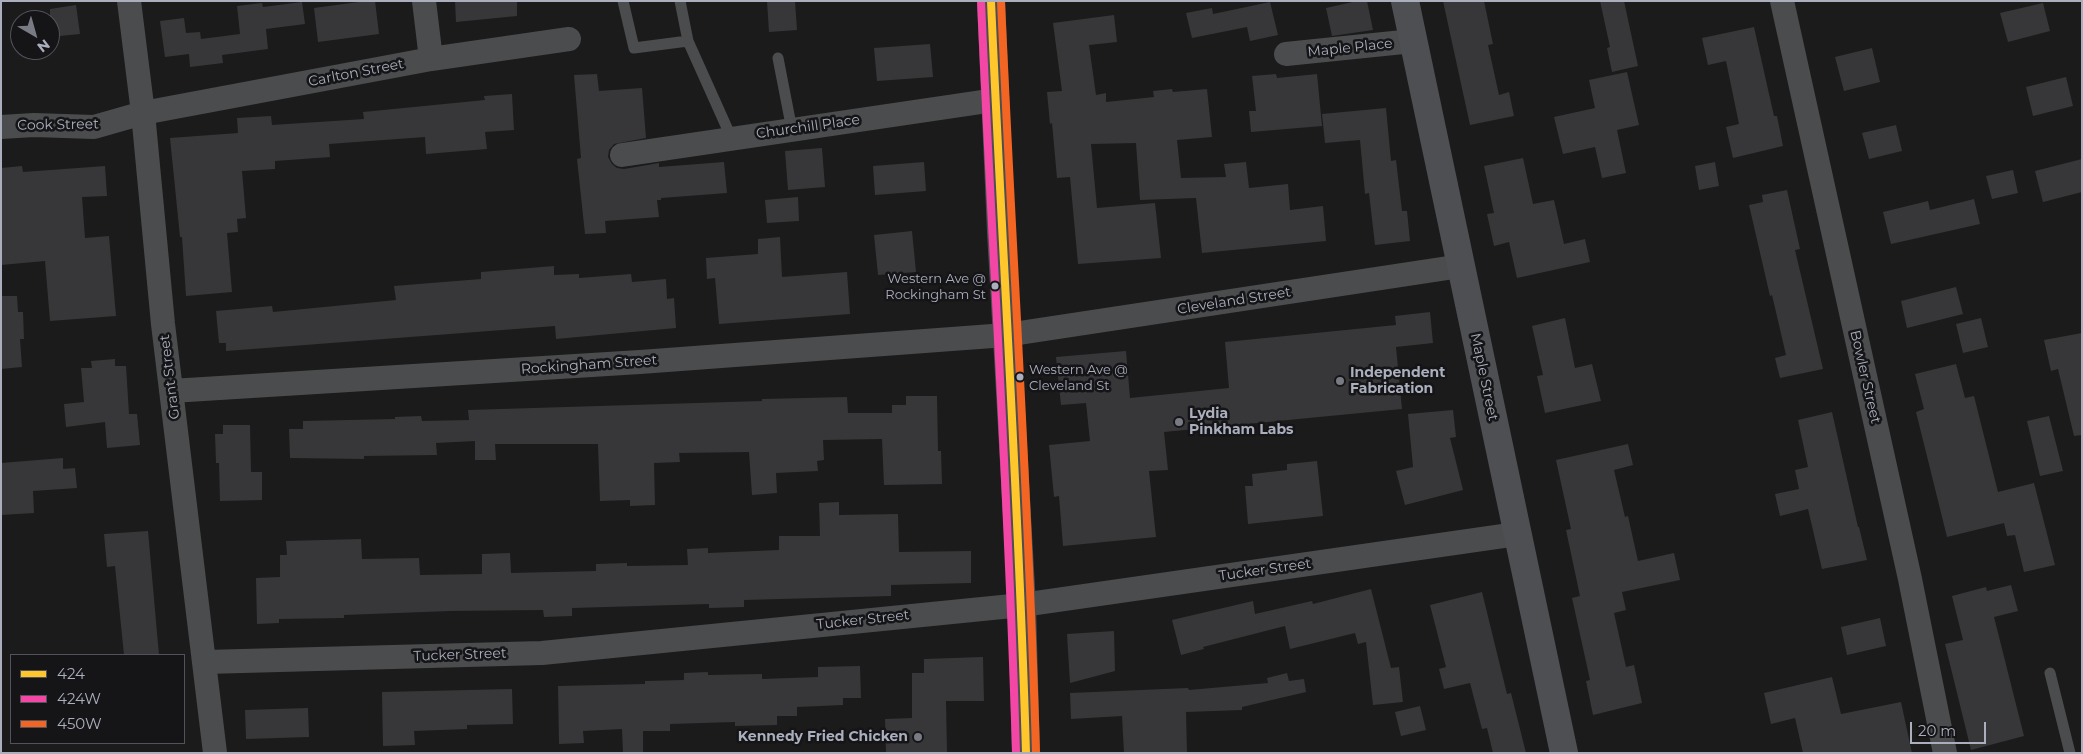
<!DOCTYPE html>
<style>
body{margin:0}
#map{position:relative;width:2083px;height:754px;overflow:hidden;background:#1b1b1b;font-family:Montserrat,sans-serif}
canvas{display:block}
.frame{position:absolute;inset:0;border:2px solid #abafbd;pointer-events:none}
.legend{position:absolute;left:10px;top:654px;width:175px;height:90px;box-sizing:border-box;background:#151518;border:1px solid #51535a;margin:0;padding:6px 9px;list-style:none;font-size:15px;color:#abafbd}
.legend li{display:flex;align-items:center;gap:10px;height:25px}
.legend b{width:25px;border:1px solid #51535a}
.north{position:absolute;left:10px;top:10px;width:50px;height:50px;box-sizing:border-box;background:#151518;border:1px solid #51535a;border-radius:50%;rotate:142deg;font-size:14px;font-weight:700;line-height:20px;text-align:center;color:#abafbd}
.north::after{content:'';display:block;margin:auto;width:18px;height:22px;background:#797b84;clip-path:polygon(50% 0,100% 100%,50% 72%,0 100%)}
.scale{position:absolute;left:1910px;top:722px;width:76px;height:22px;box-sizing:border-box;border:2px solid #abafbd;border-top:0;padding-left:6px;font-size:15px;line-height:18px;white-space:nowrap;color:#abafbd;-webkit-text-stroke:4px #151518;paint-order:stroke}
</style>
<div id="map">
<canvas width="2083" height="754"></canvas>
<div class="frame"></div>
<ul class="legend">
<li><b style="height:6px;background:#ffc72c"></b>424</li>
<li><b style="height:6px;background:#f346a5"></b>424W</li>
<li><b style="height:6px;background:#f26522"></b>450W</li>
</ul>
<div class="north">N</div>
<div class="scale">20 m</div>
</div>
<script>
const c = document.querySelector('canvas').getContext('2d');
c.lineJoin = 'round';
function fill(path, color) { c.fillStyle = color; c.fill(path, 'evenodd'); }
function trace(path, color, width, dash) { c.strokeStyle = color; c.lineWidth = width; c.lineCap = dash ? 'butt' : 'round'; c.setLineDash(dash || []); c.stroke(path); }
function label(font, color, halo, rows, align = 'center') {
  c.font = font + ' Montserrat,sans-serif'; c.lineWidth = 5; c.setLineDash([]); c.textBaseline = 'middle'; c.strokeStyle = halo; c.fillStyle = color; for (const [text, x, y, turn = 0] of rows) {
    c.save(); c.translate(x, y); c.rotate((+turn || 0) * Math.PI / 180); c.textAlign = isNaN(turn) ? turn : align; if (halo) c.strokeText(text, 0, 0); c.fillText(text, 0, 0); c.restore();
  }
}
fill(new Path2D(`
 M 366,1 L 375,1 L 379,34 L 318,42 L 314,8 Z
 M 455,1 L 517,1 L 517,16 L 456,22 Z
 M 767,1 L 795,1 L 797,30 L 769,32 Z
 M 1357,1 L 1367,1 L 1373,30 L 1332,36 L 1326,8 Z
 M 1443,1 L 1484,1 L 1493,44 L 1488,45 L 1499,95 L 1509,92 L 1514,116 L 1470,125 Z
 M 1600,1 L 1624,1 L 1638,66 L 1612,72 L 1607,48 L 1610,47 Z
 M 302,2 L 305,24 L 266,29 L 268,49 L 222,55 L 223,63 L 190,67 L 189,54 L 165,57 L 160,21 L 184,18 L 186,33 L 200,32 L 201,39 L 240,34 L 237,6 L 262,3 L 263,7 Z
 M 1270,2 L 1278,35 L 1250,41 L 1247,27 L 1192,38 L 1186,13 L 1212,8 L 1213,14 Z
 M 2043,3 L 2050,31 L 2008,42 L 2000,13 Z
 M 76,5 L 80,34 L 50,37 L 50,9 Z
 M 1114,15 L 1117,42 L 1089,45 L 1096,95 L 1106,93 L 1106,102 L 1154,97 L 1153,91 L 1172,89 L 1173,92 L 1207,89 L 1212,137 L 1177,140 L 1181,178 L 1226,177 L 1224,164 L 1246,162 L 1249,188 L 1288,184 L 1290,210 L 1323,206 L 1326,241 L 1202,253 L 1196,198 L 1140,200 L 1136,143 L 1091,144 L 1097,208 L 1155,203 L 1161,258 L 1078,264 L 1070,177 L 1057,178 L 1052,123 L 1050,124 L 1047,92 L 1062,91 L 1053,23 Z
 M 1754,27 L 1774,116 L 1777,116 L 1783,146 L 1733,158 L 1726,127 L 1739,124 L 1726,61 L 1708,65 L 1702,38 Z
 M 930,44 L 933,77 L 877,81 L 874,48 Z
 M 1872,48 L 1880,82 L 1844,91 L 1835,57 Z
 M 1627,72 L 1639,125 L 1617,130 L 1626,173 L 1602,178 L 1595,147 L 1563,154 L 1554,117 L 1595,108 L 1589,80 Z
 M 597,74 L 599,91 L 642,88 L 646,138 L 614,144 L 609,150 L 608,157 L 612,164 L 617,168 L 624,169 L 659,163 L 659,167 L 724,162 L 727,193 L 661,198 L 661,200 L 657,200 L 659,217 L 605,221 L 606,233 L 585,234 L 577,159 L 581,158 L 574,75 Z
 M 1276,74 L 1277,78 L 1317,74 L 1322,126 L 1251,132 L 1249,111 L 1256,111 L 1252,76 Z
 M 2066,77 L 2073,106 L 2033,116 L 2026,87 Z
 M 512,94 L 514,130 L 485,132 L 487,149 L 426,154 L 425,137 L 329,144 L 330,157 L 275,161 L 275,169 L 242,171 L 246,218 L 237,219 L 238,232 L 227,233 L 232,292 L 186,296 L 182,237 L 180,237 L 170,138 L 238,133 L 237,118 L 271,116 L 272,125 L 364,119 L 363,112 L 485,100 L 484,96 Z
 M 1386,108 L 1391,161 L 1396,160 L 1402,211 L 1407,211 L 1410,241 L 1375,245 L 1369,193 L 1365,194 L 1360,140 L 1325,143 L 1322,114 Z
 M 1896,125 L 1902,151 L 1869,159 L 1862,133 Z
 M 822,148 L 825,187 L 788,190 L 785,151 Z
 M 1523,158 L 1533,204 L 1554,200 L 1564,244 L 1585,239 L 1590,262 L 1517,278 L 1509,242 L 1494,246 L 1487,214 L 1494,213 L 1484,166 Z
 M 2082,159 L 2082,192 L 2043,202 L 2035,171 Z
 M 924,162 L 926,191 L 875,195 L 873,166 Z
 M 1715,162 L 1719,186 L 1699,190 L 1695,166 Z
 M 22,166 L 23,172 L 105,166 L 107,196 L 82,197 L 85,238 L 109,236 L 116,316 L 50,321 L 45,261 L 1,265 L 1,168 Z
 M 2013,170 L 2018,193 L 1992,199 L 1986,176 Z
 M 1787,190 L 1800,249 L 1795,250 L 1823,369 L 1780,378 L 1775,358 L 1786,355 L 1772,295 L 1770,296 L 1749,205 L 1763,202 L 1762,195 Z
 M 798,197 L 799,221 L 767,223 L 765,200 Z
 M 1974,199 L 1980,224 L 1891,244 L 1883,212 L 1928,201 L 1930,210 Z
 M 912,231 L 916,272 L 878,275 L 874,235 Z
 M 780,237 L 782,277 L 847,272 L 850,314 L 719,324 L 715,278 L 707,279 L 706,258 L 758,254 L 758,239 Z
 M 554,266 L 554,275 L 579,274 L 579,278 L 631,274 L 632,282 L 666,279 L 667,299 L 674,298 L 676,328 L 556,339 L 555,326 L 226,351 L 226,343 L 219,343 L 216,311 L 272,306 L 273,312 L 396,300 L 394,286 L 481,279 L 481,272 Z
 M 1956,287 L 1963,314 L 1907,328 L 1901,301 Z
 M 1,296 L 17,296 L 18,312 L 23,312 L 24,339 L 20,339 L 22,367 L 1,369 Z
 M 1430,312 L 1433,343 L 1396,347 L 1402,409 L 1164,432 L 1168,470 L 1149,471 L 1156,537 L 1063,546 L 1059,496 L 1054,497 L 1049,445 L 1090,441 L 1086,403 L 1061,405 L 1056,357 L 1126,351 L 1130,398 L 1229,388 L 1225,342 L 1396,325 L 1395,316 Z
 M 1565,318 L 1575,368 L 1592,364 L 1601,401 L 1545,413 L 1537,376 L 1543,375 L 1532,326 Z
 M 1981,318 L 1988,347 L 1963,353 L 1956,324 Z
 M 2082,333 L 2082,435 L 2074,436 L 2058,369 L 2051,371 L 2044,340 Z
 M 115,359 L 115,366 L 126,366 L 129,414 L 137,414 L 140,445 L 107,448 L 105,422 L 66,427 L 64,404 L 84,402 L 81,368 L 92,368 L 91,361 Z
 M 1956,364 L 1965,398 L 1974,396 L 1998,492 L 2034,483 L 2055,565 L 2024,572 L 2015,535 L 2007,536 L 2004,523 L 1947,537 L 1916,412 L 1924,409 L 1915,374 Z
 M 906,396 L 937,396 L 938,451 L 941,451 L 942,484 L 884,485 L 882,439 L 823,440 L 824,460 L 817,461 L 818,471 L 776,473 L 777,493 L 752,495 L 749,452 L 679,453 L 680,462 L 654,463 L 655,505 L 630,506 L 630,500 L 600,501 L 598,444 L 495,444 L 496,460 L 475,460 L 475,441 L 436,443 L 437,455 L 364,456 L 364,459 L 290,458 L 289,429 L 303,429 L 303,421 L 395,419 L 395,417 L 421,416 L 422,421 L 469,420 L 468,410 L 762,401 L 762,399 L 847,397 L 848,413 L 892,413 L 892,405 L 906,405 Z
 M 1453,410 L 1456,437 L 1450,438 L 1463,490 L 1405,505 L 1396,471 L 1413,467 L 1408,414 Z
 M 1832,412 L 1858,527 L 1859,527 L 1867,560 L 1822,569 L 1808,509 L 1780,516 L 1775,494 L 1799,489 L 1795,470 L 1808,467 L 1798,420 Z
 M 2049,416 L 2063,471 L 2040,476 L 2027,421 Z
 M 223,425 L 250,425 L 251,472 L 262,472 L 262,500 L 220,501 L 219,463 L 216,463 L 215,434 L 223,434 Z
 M 1628,444 L 1633,465 L 1614,470 L 1625,517 L 1628,516 L 1638,561 L 1674,553 L 1680,580 L 1622,592 L 1626,610 L 1614,613 L 1626,667 L 1634,665 L 1642,703 L 1593,715 L 1586,681 L 1590,680 L 1572,598 L 1580,596 L 1566,530 L 1571,529 L 1556,460 Z
 M 63,458 L 63,469 L 75,468 L 77,488 L 33,491 L 34,513 L 1,515 L 1,463 Z
 M 1317,461 L 1323,516 L 1248,524 L 1245,486 L 1253,486 L 1252,474 L 1287,470 L 1287,464 Z
 M 839,502 L 839,515 L 898,514 L 899,552 L 971,551 L 971,583 L 891,585 L 891,596 L 744,600 L 744,607 L 709,608 L 709,604 L 572,608 L 572,616 L 544,617 L 543,610 L 450,611 L 344,615 L 344,618 L 279,619 L 279,623 L 257,624 L 256,578 L 280,577 L 280,555 L 287,555 L 286,541 L 361,539 L 362,559 L 419,558 L 420,575 L 482,574 L 482,554 L 510,553 L 511,573 L 596,571 L 596,564 L 627,563 L 627,566 L 688,565 L 687,549 L 708,548 L 708,553 L 779,550 L 779,536 L 820,536 L 819,503 Z
 M 148,531 L 159,655 L 124,655 L 115,566 L 107,567 L 104,534 Z
 M 2011,585 L 2018,611 L 1994,617 L 2024,736 L 1971,750 L 1945,644 L 1963,640 L 1952,596 L 1986,587 L 1987,591 Z
 M 1371,589 L 1391,668 L 1399,667 L 1403,702 L 1373,705 L 1366,642 L 1358,644 L 1355,633 L 1290,649 L 1285,626 L 1203,647 L 1204,649 L 1181,655 L 1172,620 L 1253,601 L 1255,614 L 1312,601 L 1313,604 Z
 M 1482,592 L 1507,694 L 1511,693 L 1526,753 L 1493,753 L 1487,728 L 1482,729 L 1470,683 L 1444,689 L 1439,669 L 1446,667 L 1430,605 Z
 M 1880,618 L 1886,646 L 1847,655 L 1841,627 Z
 M 1114,631 L 1115,671 L 1070,683 L 1067,634 Z
 M 983,657 L 984,701 L 946,701 L 947,753 L 886,753 L 885,719 L 912,718 L 912,673 L 924,673 L 924,659 Z
 M 860,666 L 861,698 L 843,698 L 843,705 L 797,707 L 797,716 L 777,716 L 777,725 L 735,726 L 735,722 L 670,724 L 670,731 L 643,731 L 643,753 L 623,753 L 622,729 L 583,731 L 584,743 L 559,744 L 558,686 L 645,684 L 645,681 L 684,680 L 684,673 L 708,672 L 708,675 L 762,674 L 762,679 L 818,677 L 818,667 Z
 M 1287,673 L 1289,681 L 1304,679 L 1306,692 L 1242,707 L 1242,710 L 1186,712 L 1187,753 L 1124,753 L 1122,716 L 1071,719 L 1070,693 L 1188,688 L 1189,690 L 1268,683 L 1267,678 Z
 M 1832,677 L 1841,714 L 1901,702 L 1912,753 L 1803,753 L 1795,718 L 1771,724 L 1764,693 Z
 M 512,689 L 513,724 L 467,725 L 467,729 L 414,731 L 415,745 L 383,746 L 382,692 Z
 M 1420,706 L 1426,730 L 1401,736 L 1395,712 Z
 M 308,708 L 309,737 L 246,739 L 245,710 Z`), '#373739');
trace(new Path2D(`
 M 623,1 L 634,48 L 688,41
 M 680,1 L 688,41 L 732,139
 M 778,58 L 792,130
 M 2050,673 L 2070,753`), '#4b4c4e', 11);
trace(new Path2D(`
 M 129,1 L 143,113 L 163,324 L 215,753
 M 424,1 L 431,59
 M 1782,1 L 1910,579 L 1945,753
 M 1286,54 L 1413,41
 M 1,127 L 34,125 L 94,127 L 143,113 L 431,59 L 569,39
 M 622,155 L 995,100
 M 171,391 L 640,362 L 1006,335 L 1461,266
 M 205,662 L 542,653 L 1022,605 L 1517,534`), '#4b4c4e', 24);
trace(new Path2D(`
 M 1405,1 L 1564,753`), '#4e4f53', 28);
trace(new Path2D(`
 M 991,1 L 1001,232 L 1022,605 L 1026,753`), '#4c4e52', 28);
trace(new Path2D(`
 M 991,1 C 1002,252 1019,502 1026,753`), '#ffc72c', 8);
trace(new Path2D(`
 M 981,1 C 992,252 1009,502 1016,753`), '#f346a5', 8);
trace(new Path2D(`
 M 1001,1 C 1012,252 1029,502 1036,753`), '#f26522', 8);
for (const [x, y, r, color] of [
 [995,286,4.5,"#abafbd"],
 [1020,377,4.5,"#abafbd"],
 [1340,381,5,"#797b84"],
 [1179,422,5,"#797b84"],
 [918,737,5,"#797b84"]
]) { const dot = new Path2D(); dot.arc(x, y, r, 0, 2 * Math.PI); c.fillStyle = color; c.fill(dot); trace(dot, '#151518', 2); }
label('13px', '#abafbd', '#151518', [
 ["Western Ave @",986,279],
 ["Rockingham St",986,295],
 ["Western Ave @",1029,370,"left"],
 ["Cleveland St",1029,386,"left"]
], 'right');
label('14px', '#abafbd', '#151518', [
 ["Maple Place",1350,48,-6],
 ["Carlton Street",356,73,-11],
 ["Cook Street",58,125,-1],
 ["Churchill Place",808,127,-8],
 ["Cleveland Street",1234,301,-9],
 ["Rockingham Street",589,365,-4],
 ["Grant Street",170,377,-97],
 ["Maple Street",1484,377,78],
 ["Bowler Street",1865,377,77],
 ["Tucker Street",1265,570,-8],
 ["Tucker Street",863,620,-6],
 ["Tucker Street",460,655,-2]
]);
label('bold 14px', '#abafbd', '#151518', [
 ["Independent",1350,373],
 ["Fabrication",1350,389],
 ["Lydia",1189,414],
 ["Pinkham Labs",1189,430],
 ["Kennedy Fried Chicken",908,737,"right"]
], 'left');
</script>
